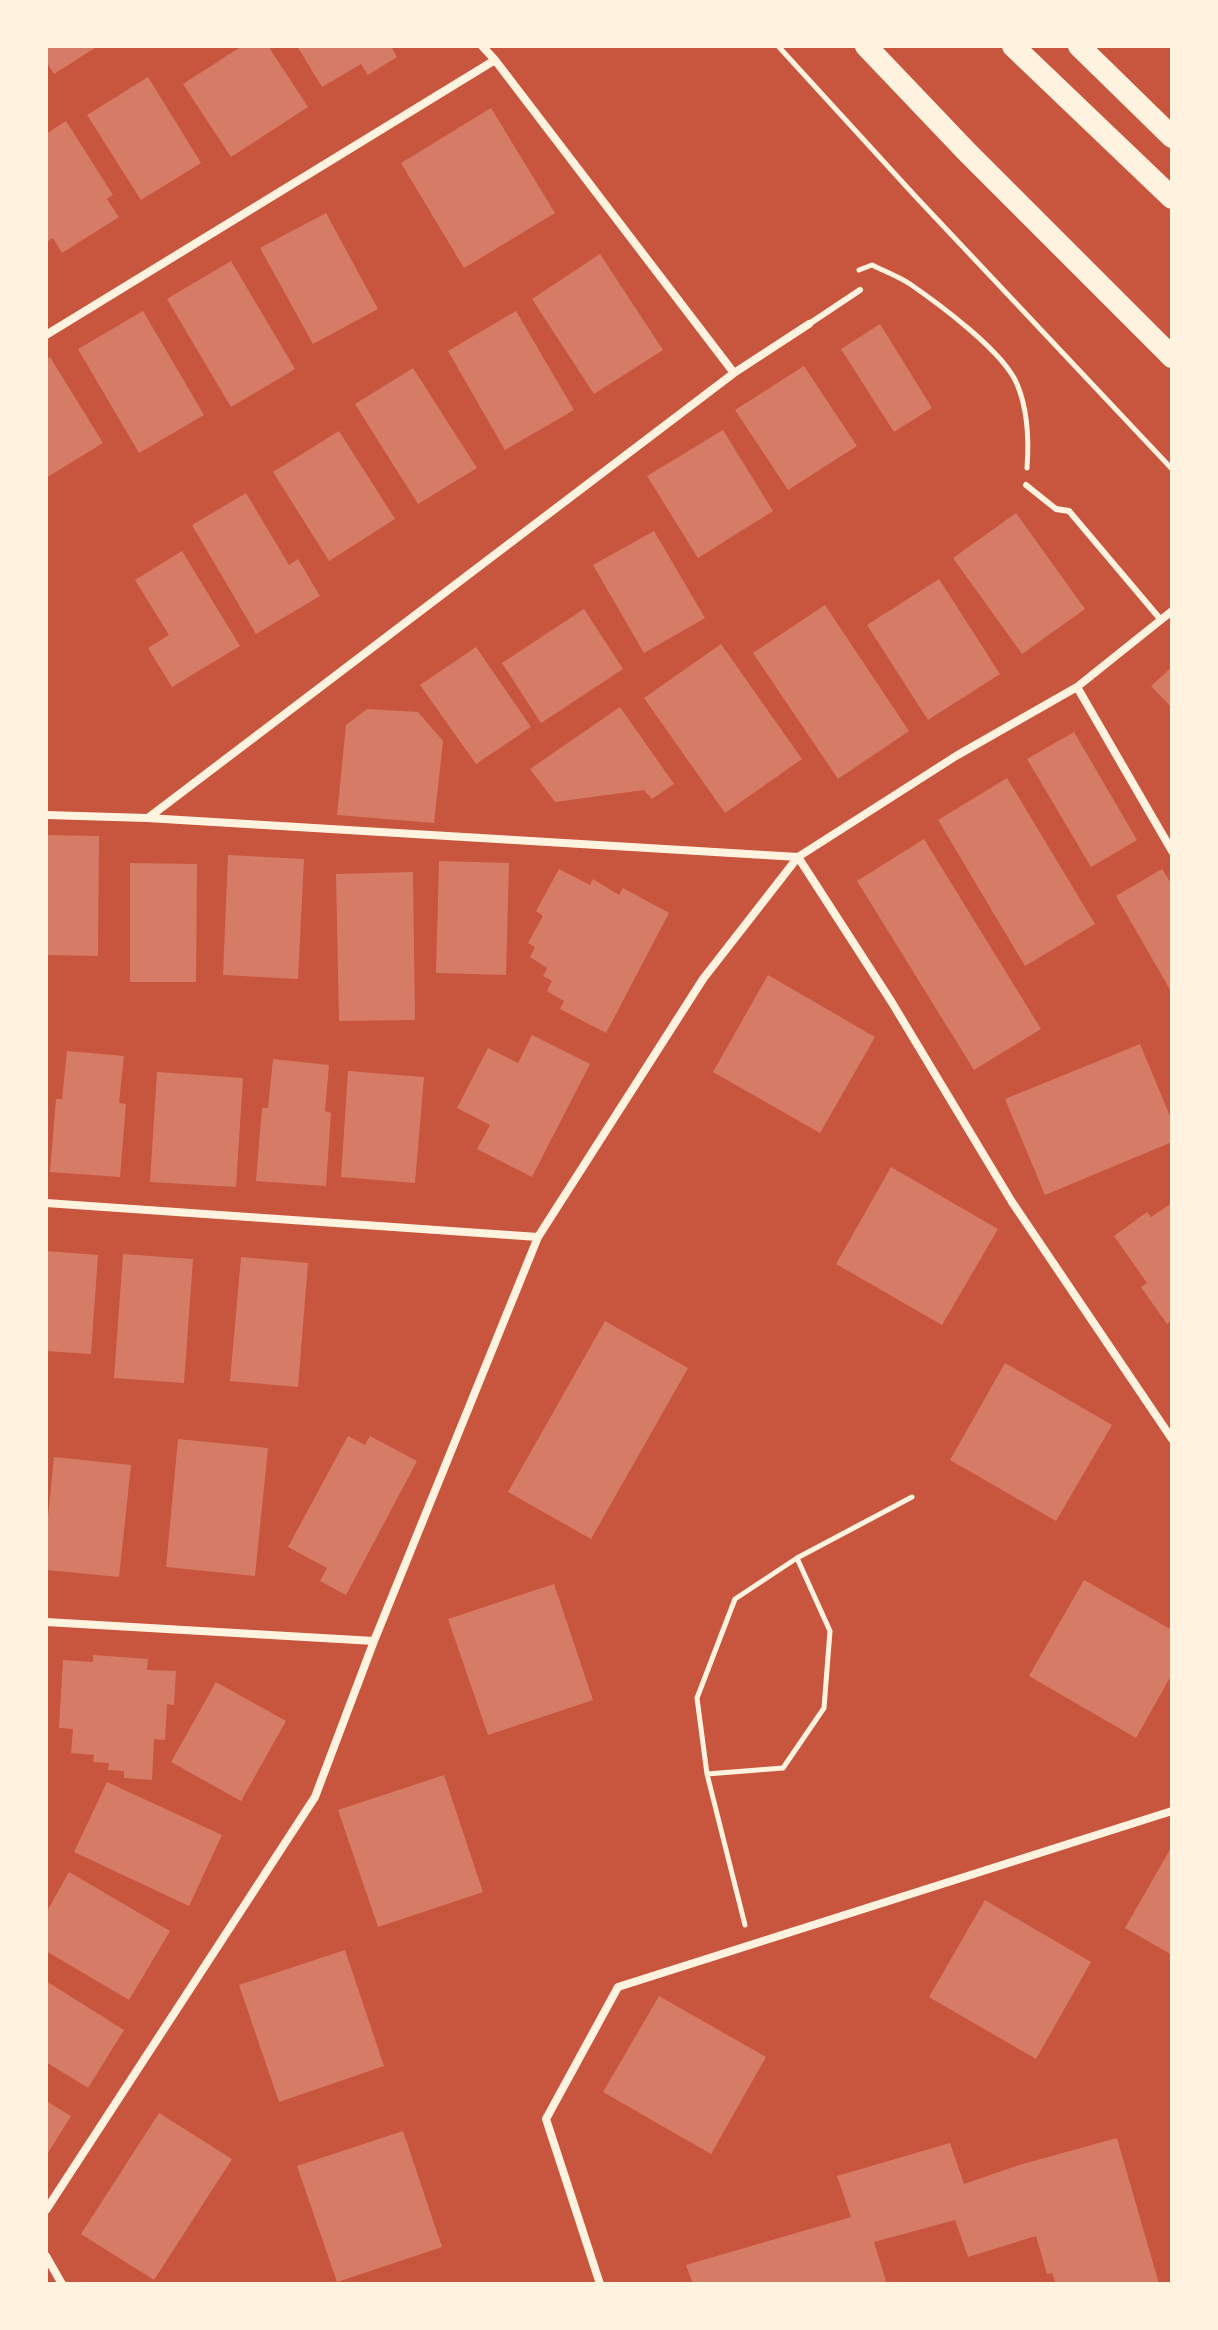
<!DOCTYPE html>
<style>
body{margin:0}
#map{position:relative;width:1218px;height:2330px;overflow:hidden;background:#c8553d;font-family:Spectral,serif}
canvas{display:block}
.frame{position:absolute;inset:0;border:48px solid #fff3e0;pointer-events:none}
</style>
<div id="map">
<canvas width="1218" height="2330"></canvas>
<div class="frame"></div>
</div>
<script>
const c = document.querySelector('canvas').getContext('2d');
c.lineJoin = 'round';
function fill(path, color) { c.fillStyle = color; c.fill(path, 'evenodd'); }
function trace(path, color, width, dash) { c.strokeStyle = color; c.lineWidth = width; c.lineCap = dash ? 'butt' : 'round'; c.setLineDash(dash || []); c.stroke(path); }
fill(new Path2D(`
 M 46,46 L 98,46 L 54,74 L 46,61 Z
 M 242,46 L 268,46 L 308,107 L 231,157 L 183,84 Z
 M 297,46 L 391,46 L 397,57 L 368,75 L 361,64 L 322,87 Z
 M 148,77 L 201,163 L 141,200 L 87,115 Z
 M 491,108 L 555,213 L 464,268 L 401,163 Z
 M 66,121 L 113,195 L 107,199 L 119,217 L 62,253 L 53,238 L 46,242 L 46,134 Z
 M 326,213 L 378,309 L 313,344 L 260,248 Z
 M 600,254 L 663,350 L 594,394 L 532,299 Z
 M 231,261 L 295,369 L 231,407 L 167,299 Z
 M 143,311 L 204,415 L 139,453 L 78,349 Z
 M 516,311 L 574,410 L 505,450 L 448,351 Z
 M 880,324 L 932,408 L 894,432 L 841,349 Z
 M 50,357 L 103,443 L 46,478 L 46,359 Z
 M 804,366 L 857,446 L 788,490 L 735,410 Z
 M 413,368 L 477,468 L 418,504 L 355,404 Z
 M 723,430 L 773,511 L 698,558 L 647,476 Z
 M 339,431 L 395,519 L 329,561 L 273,472 Z
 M 246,493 L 289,565 L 298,559 L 320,596 L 256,634 L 192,525 Z
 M 1016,513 L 1085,609 L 1022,654 L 953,558 Z
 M 654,531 L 705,618 L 644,653 L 593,565 Z
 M 182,551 L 240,646 L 172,687 L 148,648 L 169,635 L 135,580 Z
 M 939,579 L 1000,674 L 928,720 L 867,625 Z
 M 825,605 L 909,731 L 838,779 L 753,653 Z
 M 584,609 L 623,669 L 541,723 L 502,663 Z
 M 721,644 L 802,759 L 725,813 L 644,698 Z
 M 476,647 L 531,727 L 476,764 L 420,685 Z
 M 1172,667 L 1172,708 L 1151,686 Z
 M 620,707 L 674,784 L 652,799 L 644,790 L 555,802 L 530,769 Z
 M 367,709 L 418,712 L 443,741 L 434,823 L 337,815 L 346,725 Z
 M 1074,732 L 1137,840 L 1091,867 L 1027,759 Z
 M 1007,778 L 1095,924 L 1025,966 L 938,820 Z
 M 46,835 L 99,836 L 98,956 L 46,955 Z
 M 924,839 L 1041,1029 L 974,1070 L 857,881 Z
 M 228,855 L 304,859 L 298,979 L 223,975 Z
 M 439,861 L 509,863 L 506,975 L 436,973 Z
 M 130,863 L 197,864 L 196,982 L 130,982 Z
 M 559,869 L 590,885 L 593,879 L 619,895 L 623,888 L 669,913 L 606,1033 L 560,1009 L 564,1001 L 547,991 L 552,981 L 543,976 L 547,968 L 530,957 L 535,947 L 528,943 L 543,916 L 536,911 Z
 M 1162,869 L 1172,885 L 1172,993 L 1116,896 Z
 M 413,872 L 415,1020 L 339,1021 L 336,874 Z
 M 768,975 L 875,1037 L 820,1133 L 713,1072 Z
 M 532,1035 L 590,1064 L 532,1177 L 477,1149 L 490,1125 L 457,1108 L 488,1048 L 518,1063 Z
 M 1140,1044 L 1172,1121 L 1172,1142 L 1045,1195 L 1005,1099 Z
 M 67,1051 L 124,1056 L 119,1103 L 126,1104 L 120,1177 L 50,1172 L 56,1099 L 62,1099 Z
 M 273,1059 L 329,1065 L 325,1111 L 331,1113 L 326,1186 L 256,1181 L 262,1108 L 268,1108 Z
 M 348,1071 L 424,1077 L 415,1183 L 341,1177 Z
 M 157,1072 L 243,1078 L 236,1187 L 150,1182 Z
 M 891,1167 L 998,1229 L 942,1325 L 836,1264 Z
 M 1172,1203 L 1172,1320 L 1167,1324 L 1141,1287 L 1147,1283 L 1114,1236 L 1147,1212 L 1151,1217 Z
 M 46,1251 L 98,1255 L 91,1354 L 46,1351 Z
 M 123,1254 L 193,1259 L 184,1383 L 114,1378 Z
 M 241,1257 L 308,1263 L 298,1387 L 230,1381 Z
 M 605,1321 L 688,1368 L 591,1539 L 508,1492 Z
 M 1005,1363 L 1112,1425 L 1056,1521 L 950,1460 Z
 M 348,1436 L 365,1445 L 370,1436 L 417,1461 L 346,1595 L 320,1581 L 327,1568 L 288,1547 Z
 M 178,1439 L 268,1448 L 255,1576 L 166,1567 Z
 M 54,1457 L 131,1465 L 119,1577 L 46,1570 L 46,1537 Z
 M 1084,1580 L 1172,1630 L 1172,1674 L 1136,1738 L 1029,1676 Z
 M 554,1584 L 593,1700 L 488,1735 L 448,1619 Z
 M 93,1655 L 148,1659 L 147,1670 L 176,1671 L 174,1705 L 167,1704 L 165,1740 L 154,1739 L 152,1780 L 124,1778 L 124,1771 L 108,1770 L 109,1763 L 93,1762 L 94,1755 L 71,1753 L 73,1729 L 59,1728 L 63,1660 L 93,1662 Z
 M 216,1682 L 286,1721 L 241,1801 L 171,1762 Z
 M 444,1775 L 483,1892 L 378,1927 L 338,1810 Z
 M 107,1782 L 222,1835 L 189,1906 L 74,1852 Z
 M 1172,1846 L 1172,1955 L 1125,1928 Z
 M 69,1872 L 170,1931 L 129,2000 L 46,1951 L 46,1913 Z
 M 985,1900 L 1091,1962 L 1036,2059 L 929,1997 Z
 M 345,1950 L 384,2066 L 279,2102 L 239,1985 Z
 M 46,1981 L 124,2030 L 88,2088 L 46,2062 Z
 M 659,1996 L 766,2057 L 711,2154 L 603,2092 Z
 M 46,2101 L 71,2116 L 46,2156 Z
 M 159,2113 L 232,2159 L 154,2280 L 81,2234 Z
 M 403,2131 L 442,2247 L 337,2282 L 297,2166 Z
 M 1117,2138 L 1159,2284 L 1056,2284 L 1052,2273 L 1047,2274 L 1036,2236 L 968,2257 L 955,2220 L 874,2242 L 886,2281 L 878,2284 L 693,2284 L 686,2265 L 851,2217 L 837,2176 L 950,2143 L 964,2184 L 1019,2165 Z`), '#d67c66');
trace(new Path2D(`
 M 778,46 L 916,197 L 1172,469
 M 859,270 L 872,265 C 884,271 898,276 910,284 C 939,304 1004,352 1017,384 C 1028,410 1029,441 1027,468
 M 707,1774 L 783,1768 L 824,1708 L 830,1631 L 797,1558
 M 745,1925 L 707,1774 L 697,1698 L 735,1599 L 797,1558 L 912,1497`), '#fff3e0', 5);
trace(new Path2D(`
 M 809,324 L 860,290
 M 1026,485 L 1056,509 L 1069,511 L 1161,620`), '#fff3e0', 6);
trace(new Path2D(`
 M 482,46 L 495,60 L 734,373
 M 46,335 L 495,60
 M 1077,687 L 1172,851
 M 46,815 L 147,818 L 798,857 L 891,1001 L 1012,1202 L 1172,1439
 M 148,818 L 734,373 L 809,324
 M 46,1203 L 538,1237
 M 46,1622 L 374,1641
 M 46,2210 L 315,1797 L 374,1641 L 538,1237 L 703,979 L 798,857 L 956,756 L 1077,687 L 1172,611
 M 46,2256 L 62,2284
 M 600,2284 L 546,2119 L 618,1987 L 1172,1811`), '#fff3e0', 8);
trace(new Path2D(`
 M 866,46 L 967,152 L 1172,357
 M 1013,46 L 1172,198
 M 1079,46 L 1172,137`), '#fff3e0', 22);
</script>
